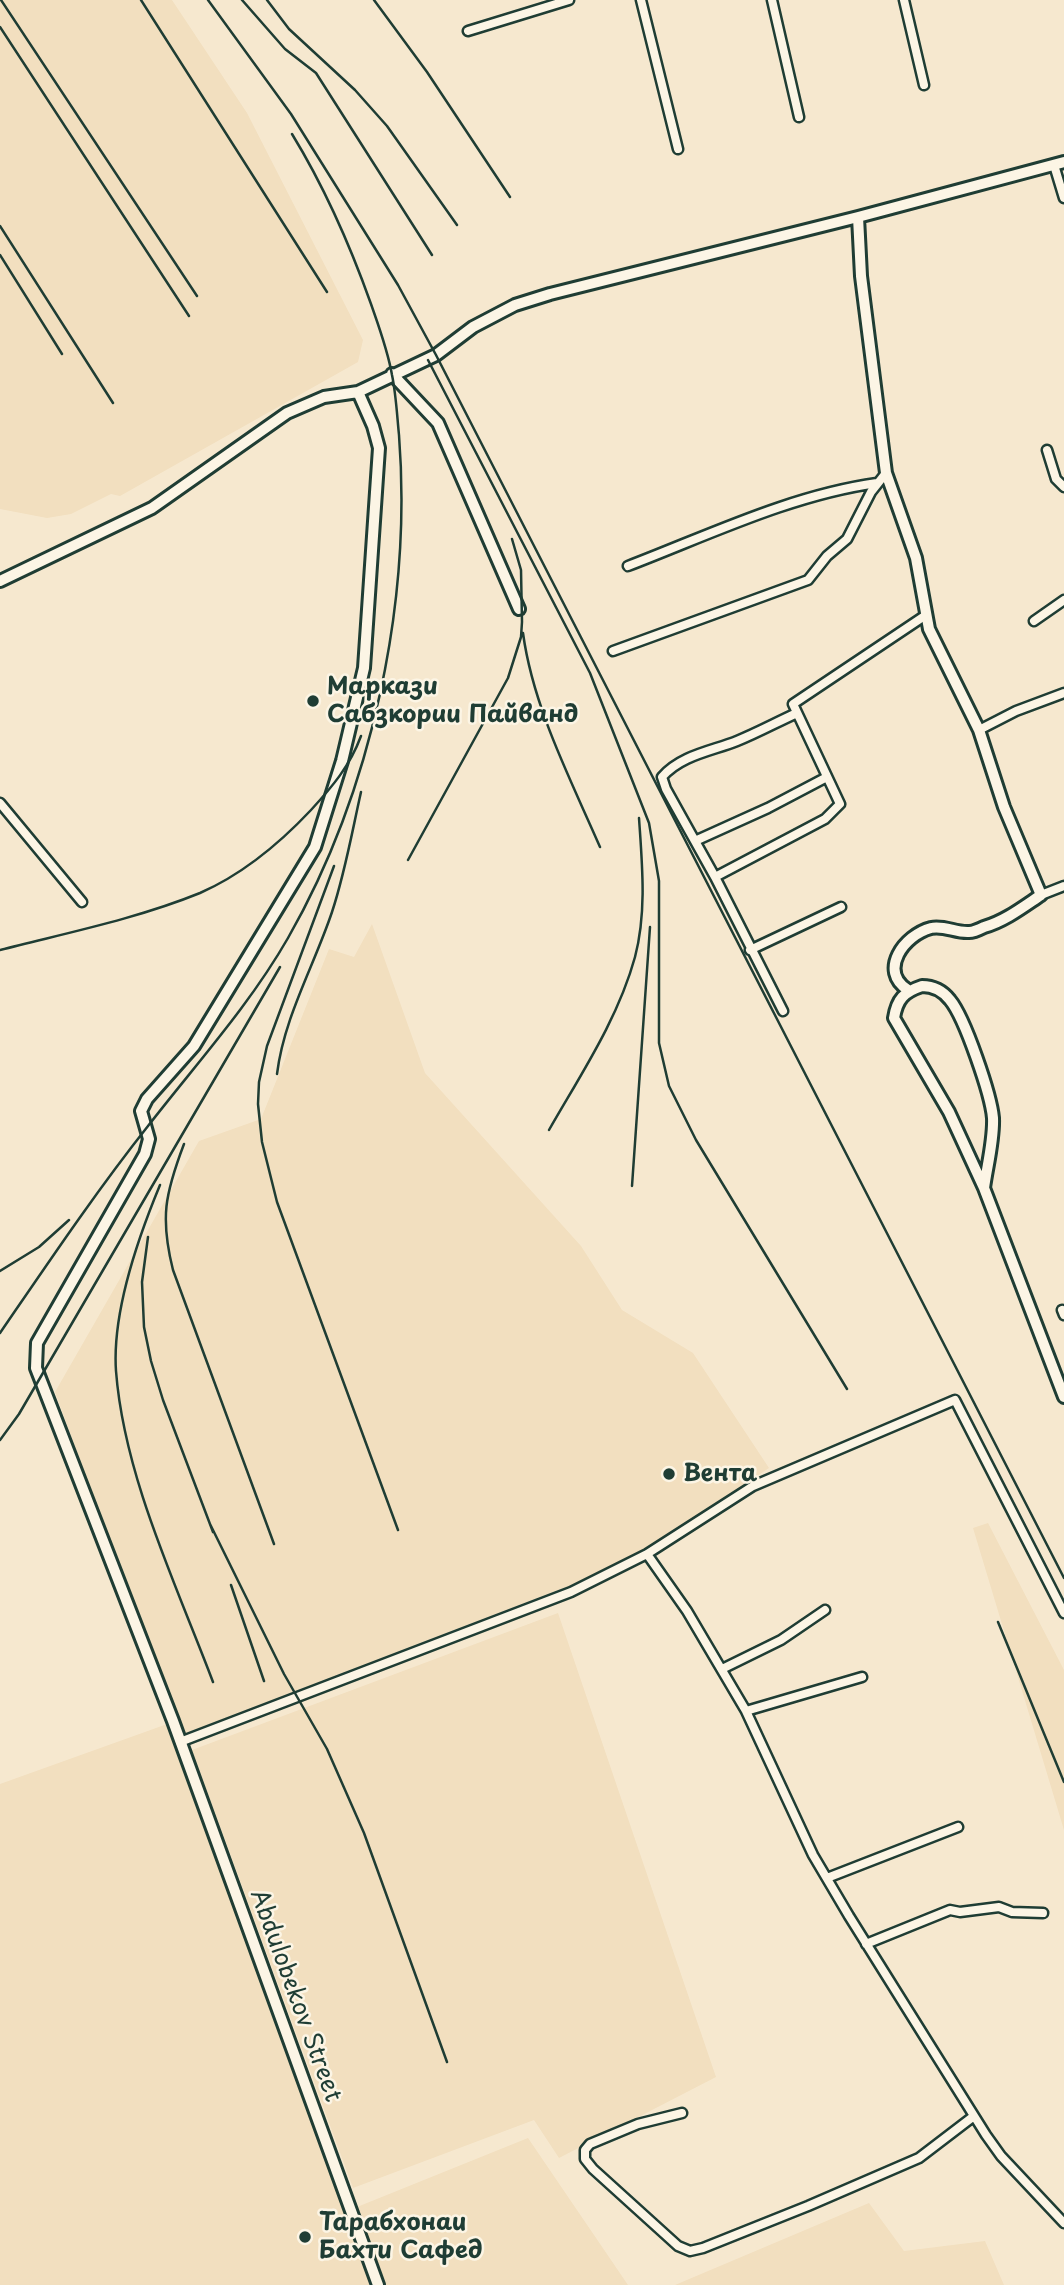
<!DOCTYPE html>
<meta charset="utf-8">
<style>
body{margin:0}
canvas{display:block;background:#f6e8cf}
</style>
<canvas width="1064" height="2285"></canvas>
<script>
const c = document.querySelector('canvas').getContext('2d');
c.lineJoin = 'round';
function fill(path, color) { c.fillStyle = color; c.fill(path, 'evenodd'); }
function trace(path, color, width, dash) { c.strokeStyle = color; c.lineWidth = width; c.lineCap = dash ? 'butt' : 'round'; c.setLineDash(dash || []); c.stroke(path); }
function label(font, color, halo, rows, align = 'center') {
  c.font = font + ' "Playpen Sans",sans-serif'; c.lineWidth = 5; c.setLineDash([]); c.textBaseline = 'middle'; c.strokeStyle = halo; c.fillStyle = color; for (const [text, x, y, turn = 0] of rows) {
    c.save(); c.translate(x, y); c.rotate((+turn || 0) * Math.PI / 180); c.textAlign = isNaN(turn) ? turn : align; if (halo) c.strokeText(text, 0, 0); c.fillText(text, 0, 0); c.restore();
  }
}
fill(new Path2D(`
 M 0,0 L 172,0 L 247,113 L 363,340 L 358,362 L 120,496 L 111,494 L 71,514 L 47,518 L 0,509 Z
 M 372,924 L 425,1073 L 581,1246 L 622,1310 L 693,1353 L 769,1468 L 623,1565 L 181,1735 L 55,1392 L 199,1141 L 261,1119 L 329,949 L 354,957 Z
 M 988,1523 L 1064,1670 L 1064,1830 L 973,1528 Z
 M 558,1613 L 716,2077 L 559,2158 L 534,2120 L 353,2188 L 192,1750 Z
 M 170,1723 L 370,2285 L 0,2285 L 0,1784 Z
 M 528,2138 L 628,2285 L 385,2285 L 357,2207 Z
 M 869,2203 L 904,2251 L 985,2241 L 1004,2285 L 675,2285 Z`), '#f2dfbf');
const minor = new Path2D(`
 M 641,0 L 678,149
 M 772,0 L 799,117
 M 904,0 L 924,85
 M 468,31 L 569,0
 M 1054,165 L 1064,198
 M 1047,450 L 1056,479 L 1064,487
 M 628,566 C 709,535 791,495 877,483
 M 1034,621 L 1064,600
 M 613,651 L 808,580 L 827,556 L 847,539 L 871,492 L 886,473
 M 979,730 L 1016,711 L 1064,693
 M 0,803 L 82,902
 M 695,841 L 768,808 L 827,777
 M 715,877 L 825,819 L 840,804 L 793,704 L 926,615
 M 1041,895 L 1064,886
 M 750,950 L 841,907
 M 783,1011 L 715,877 L 666,789 L 662,777 C 681,755 712,751 737,741 C 757,733 777,722 797,713
 M 1062,1310 L 1064,1315
 M 647,1554 L 687,1611 L 746,1711 L 813,1855 L 849,1916 L 986,2135 L 1001,2156 L 1064,2223
 M 722,1669 L 781,1640 L 825,1610
 M 746,1711 L 862,1677
 M 180,1742 L 571,1592 L 647,1554 L 753,1486 L 955,1400 L 1064,1613
 M 827,1878 L 958,1827
 M 866,1944 L 950,1910 L 960,1912 L 999,1907 L 1012,1912 L 1043,1913
 M 682,2113 L 638,2124 L 590,2144 L 585,2150 L 585,2159 L 593,2169 L 678,2246 L 690,2251 L 703,2248 L 808,2206 L 919,2158 L 974,2116`);
const tertiary = new Path2D(`
 M 858,217 L 861,276 L 886,473 L 916,558 L 929,629 L 979,730 L 1004,807 L 1041,895 C 1023,907 1005,921 984,927 C 980,929 974,932 969,932 C 956,933 944,925 931,928 C 904,935 878,971 908,990
 M 392,374 L 438,423 L 519,609
 M 358,392 L 436,355 L 473,327 L 515,305 L 550,294 L 858,217 L 1064,162
 M 0,581 L 152,508 L 287,413 L 324,397 L 358,392 L 373,426 L 379,448 L 364,668 L 342,761 L 315,847 L 194,1046 L 147,1099 L 141,1111 L 149,1139 L 145,1154 L 37,1343 L 36,1368 L 173,1721 L 378,2285
 M 922,986 C 934,986 943,991 950,1000 C 965,1018 991,1095 993,1118 C 994,1140 987,1166 984,1188 L 949,1112 L 894,1018 C 897,999 904,992 922,986 Z
 M 984,1188 L 1064,1397`);
trace(minor, '#1f3d34', 13);
trace(tertiary, '#1f3d34', 16);
trace(minor, '#fcf5e5', 8);
trace(tertiary, '#fcf5e5', 10);
trace(new Path2D(`
 M 1,0 L 197,296
 M 141,0 L 327,292
 M 208,0 L 291,114 L 398,285 L 436,355 L 1064,1578
 M 242,0 L 285,49 L 316,73 L 432,255
 M 267,0 L 289,29 L 355,90 L 387,126 L 457,225
 M 374,0 L 427,72 L 510,197
 M 0,27 L 189,316
 M 0,226 L 113,403
 M 0,255 L 62,354
 M 428,360 L 590,673 L 649,823 L 659,881 L 659,1043 L 669,1086 L 696,1140 L 847,1389
 M 523,633 C 533,707 570,778 600,847
 M 408,860 L 508,678 L 521,637 L 522,622 L 521,570 L 512,539
 M 334,866 L 267,1046 L 259,1082 L 258,1104 L 262,1142 L 277,1202 L 398,1530
 M 0,950 C 66,933 136,919 200,893 C 241,875 280,843 311,810 C 332,787 350,766 361,736
 M 277,1074 C 284,1017 314,966 332,912 C 345,873 352,832 361,792
 M 549,1130 C 581,1074 618,1019 635,957 C 647,912 642,863 639,818
 M 184,1144 C 165,1194 160,1218 173,1270 L 274,1544
 M 160,1185 C 138,1238 112,1313 116,1371 C 124,1476 176,1584 213,1682
 M 632,1186 L 650,927
 M 148,1237 L 142,1282 L 144,1327 L 151,1361 L 163,1400 L 213,1532
 M 0,1271 L 39,1247 L 69,1220
 M 0,1333 C 48,1263 95,1193 148,1126 C 196,1064 249,1006 288,938 C 372,791 412,603 399,435 C 397,415 396,394 392,375 C 388,351 379,327 371,304 C 350,245 325,188 292,134
 M 0,1440 L 19,1414 L 280,967
 M 210,1524 L 284,1674 L 327,1749 L 364,1833 L 447,2062
 M 231,1585 L 264,1681
 M 998,1622 L 1064,1782`), '#1f3d34', 2.5);
for (const [x, y, r, color] of [
 [313,701,7,"#1f3d34"],
 [669,1474,7,"#1f3d34"],
 [305,2237,7,"#1f3d34"]
]) { const dot = new Path2D(); dot.arc(x, y, r, 0, 2 * Math.PI); c.fillStyle = color; c.fill(dot); trace(dot, '#fcf5e5', 2.5); }
label('bold 24px', '#1f3d34', '#fcf5e5', [
 ["Маркази",327,687],
 ["Сабзкории Пайванд",327,715],
 ["Вента",683,1474],
 ["Тарабхонаи",319,2223],
 ["Бахти Сафед",319,2251]
], 'left');
label('24px', '#1f3d34', '#fcf5e5', [
 ["Abdulobekov Street",295,1996,70]
]);
</script>
